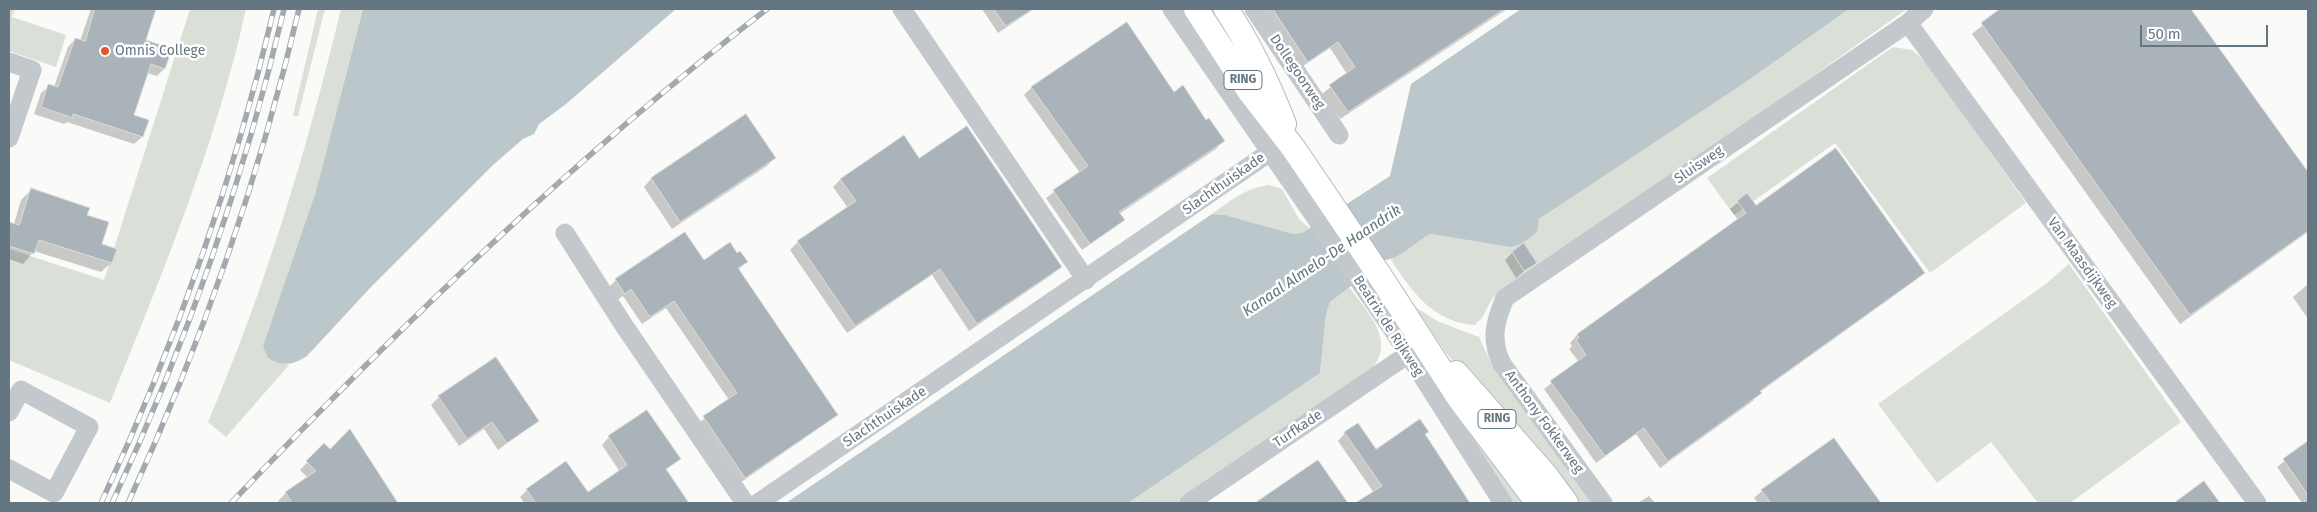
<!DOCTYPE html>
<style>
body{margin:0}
#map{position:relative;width:2317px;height:512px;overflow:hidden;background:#fafaf8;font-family:"Fira Sans",sans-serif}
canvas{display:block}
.frame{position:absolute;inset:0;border:10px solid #657683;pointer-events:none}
.scale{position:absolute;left:2140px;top:25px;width:128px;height:22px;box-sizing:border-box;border:2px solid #657683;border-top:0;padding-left:6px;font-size:15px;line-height:18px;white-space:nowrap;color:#657683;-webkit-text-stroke:4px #fff;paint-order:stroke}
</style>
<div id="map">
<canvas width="2317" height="512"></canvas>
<div class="frame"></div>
<div class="scale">50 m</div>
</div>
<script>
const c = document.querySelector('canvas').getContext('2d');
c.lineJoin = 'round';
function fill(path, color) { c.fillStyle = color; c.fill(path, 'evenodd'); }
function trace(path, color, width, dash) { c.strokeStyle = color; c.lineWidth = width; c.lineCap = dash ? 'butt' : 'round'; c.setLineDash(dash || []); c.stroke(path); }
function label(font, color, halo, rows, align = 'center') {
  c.font = font + ' "Fira Sans",sans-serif'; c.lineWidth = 5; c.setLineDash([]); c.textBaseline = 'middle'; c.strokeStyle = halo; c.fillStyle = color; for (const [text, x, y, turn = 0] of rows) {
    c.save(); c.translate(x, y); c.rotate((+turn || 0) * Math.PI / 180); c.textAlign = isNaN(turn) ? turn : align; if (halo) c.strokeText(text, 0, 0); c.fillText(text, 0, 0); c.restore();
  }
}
fill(new Path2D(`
 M 9,9 L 15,9 L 12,17 L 66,35 L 56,67 L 9,51 Z
 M 190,9 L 246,9 C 216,145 162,274 110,403 L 9,360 L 9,249 L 104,280 Z
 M 318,9 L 325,9 L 298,116 L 293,116 Z
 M 341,9 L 363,9 L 316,191 L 263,346 L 280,363 L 289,365 L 226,437 L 208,422 C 265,289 307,150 341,9 Z
 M 1849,9 L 1907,9 L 1667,180 L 1503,288 L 1492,299 L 1482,318 L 1475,325 C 1433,322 1412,292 1391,260 L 1421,239 L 1432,234 L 1536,232 L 1539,219 L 1743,84 Z
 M 1893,47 L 1912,50 L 1926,62 L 2026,203 L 1930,273 L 1835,143 L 1734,215 L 1707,178 Z
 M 1269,185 L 1282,189 L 1299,219 L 1309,228 L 1302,233 L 1293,234 L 1225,215 L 1212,214 C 1231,200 1246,188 1269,185 Z
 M 2069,264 L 2181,422 L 2070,503 L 2038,503 L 1991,442 L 1937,483 L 1878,404 L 2047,283 Z
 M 1349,287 C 1363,307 1392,335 1377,361 C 1375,366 1370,370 1367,374 L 1177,503 L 1128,503 L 1320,373 L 1326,314 L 1330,302 Z
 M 1412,305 L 1437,321 L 1479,337 L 1491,363 L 1592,503 L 1572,503 L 1520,436 L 1447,354 Z
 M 1429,373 L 1527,503 L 1513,503 Z`), '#dadfd7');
fill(new Path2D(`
 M 363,9 L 676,9 L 566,104 L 539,124 L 534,134 L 523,139 L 493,165 L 370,288 L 307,356 C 293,365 283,367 268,358 L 263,346 L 316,191 Z
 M 1521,9 L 1849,9 L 1743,84 L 1539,219 L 1537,232 L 1521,244 L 1511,247 L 1432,234 C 1417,239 1399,260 1385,260 L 1330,302 L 1326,314 L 1320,373 L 1128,503 L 786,503 L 1212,214 L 1225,215 L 1293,234 L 1302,233 L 1390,176 L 1411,84 Z`), '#bbc7cb');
fill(new Path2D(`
 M 91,9 L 155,9 L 144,41 L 164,69 L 157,76 L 147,73 L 132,116 L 147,121 L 142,137 L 134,144 L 67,122 L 64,124 L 34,114 L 41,93 L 49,86 L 54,87 L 68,47 L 75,39 L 80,41 Z
 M 982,9 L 1034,9 L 998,33 Z
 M 1260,9 L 1507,9 L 1340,119 L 1322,94 L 1347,74 L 1330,48 L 1300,68 Z
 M 2002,9 L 2190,9 L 2308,174 L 2308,232 L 2180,324 L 1972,34 Z
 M 1126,24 L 1173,93 L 1206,121 L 1223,141 L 1216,149 L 1119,214 L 1123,220 L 1115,227 L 1082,250 L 1046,198 L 1080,173 L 1024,95 L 1031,88 Z
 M 746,116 L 774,158 L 767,166 L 672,229 L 644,187 L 651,179 Z
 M 903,137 L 919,160 L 1060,266 L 1053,274 L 969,331 L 932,275 L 847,333 L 790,250 L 798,242 L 848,208 L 833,187 L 840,180 Z
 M 31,190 L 86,216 L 111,263 L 101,272 L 34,251 L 23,264 L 9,259 L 9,223 L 14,224 L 21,200 Z
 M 1747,195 L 1756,207 L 1924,272 L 1916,280 L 1760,392 L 1753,401 L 1660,468 L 1636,434 L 1596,463 L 1544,389 L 1579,362 L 1569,349 L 1572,346 L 1570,343 L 1577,335 L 1738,220 L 1730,209 Z
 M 685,233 L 704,262 L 737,255 L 746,262 L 739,269 L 836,415 L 828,422 L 737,485 L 696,425 L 729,400 L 666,308 L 642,324 L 623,296 L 617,300 L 608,288 L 616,280 Z
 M 1512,253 L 1535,262 L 1516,278 L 1505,260 Z
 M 2308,284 L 2308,319 L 2293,297 Z
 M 495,359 L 537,421 L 498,450 L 484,429 L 459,446 L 431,405 L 439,397 Z
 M 349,431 L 397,503 L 280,503 L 278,501 L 286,493 L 308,478 L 300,470 L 324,445 L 330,450 Z
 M 1345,433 L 1376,451 L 1424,435 L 1469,503 L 1358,503 L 1374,493 L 1338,441 Z
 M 609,437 L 679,459 L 665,471 L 688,503 L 524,503 L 520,497 L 527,490 L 587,494 L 620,472 L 602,445 Z
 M 1834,439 L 1880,503 L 1758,503 L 1754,498 L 1762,491 Z
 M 2308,443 L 2308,503 L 2302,503 L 2277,467 Z
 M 1318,462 L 1346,503 L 1257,503 Z
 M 1649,496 L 1655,503 L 1638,503 Z`), '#0003');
const building = new Path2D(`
 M 95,9 L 156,9 L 146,40 L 172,49 L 165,69 L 151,64 L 134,115 L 149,120 L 143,137 L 73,114 L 73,118 L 41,107 L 48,84 L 58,87 L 75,38 L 85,41 Z
 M 994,9 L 1033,9 L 1006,26 Z
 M 1273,9 L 1504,9 L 1348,112 L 1329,85 L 1355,67 L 1338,42 L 1308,62 Z
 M 2000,9 L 2191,9 L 2308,172 L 2308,231 L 2190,315 L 1981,23 Z
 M 1127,22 L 1174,92 L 1183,85 L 1206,120 L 1209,118 L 1225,141 L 1119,212 L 1125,220 L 1090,244 L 1053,190 L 1088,166 L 1031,87 Z
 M 746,114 L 776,158 L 680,222 L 651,178 Z
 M 967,126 L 1062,267 L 977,324 L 940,269 L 855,326 L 797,241 L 856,201 L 840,179 L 904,135 L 919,158 Z
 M 1836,148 L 1925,273 L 1760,391 L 1762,393 L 1668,461 L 1644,428 L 1605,456 L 1550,381 L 1586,355 L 1576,340 L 1579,338 L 1577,334 L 1746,213 L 1737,201 L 1747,193 L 1756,205 Z
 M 31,188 L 90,208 L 87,215 L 109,222 L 102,244 L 117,249 L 112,263 L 39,240 L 34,254 L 9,246 L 9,222 L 19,225 Z
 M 685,232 L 704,260 L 730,242 L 737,253 L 740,251 L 748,262 L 738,268 L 838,415 L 745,478 L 703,416 L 737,393 L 674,301 L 650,317 L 631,289 L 625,294 L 615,279 Z
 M 1524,243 L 1537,263 L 1524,271 L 1512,252 Z
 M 496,357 L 539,421 L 507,443 L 492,422 L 467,439 L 438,396 Z
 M 647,410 L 681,459 L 666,469 L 689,503 L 536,503 L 526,489 L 566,461 L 588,492 L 627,465 L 608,436 Z
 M 1420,419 L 1429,432 L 1425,434 L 1470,503 L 1355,503 L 1382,486 L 1344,432 L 1358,423 L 1376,449 Z
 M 350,429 L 398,503 L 292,503 L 285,492 L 316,471 L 306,461 L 324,443 L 330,449 Z
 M 1834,438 L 1881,503 L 1771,503 L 1761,490 Z
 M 2308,441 L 2308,495 L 2283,459 Z
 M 1318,460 L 1348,503 L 1255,503 Z
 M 2204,481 L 2220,503 L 2174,503 Z`);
fill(building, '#aab3b9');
trace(building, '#dcdcda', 1);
const major = new Path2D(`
 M 1196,9 L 1250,92 L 1294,149 L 1380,276 L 1459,398 L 1538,503
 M 1226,9 C 1250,45 1268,83 1284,124
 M 1456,373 L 1547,477 L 1566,503`);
trace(major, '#b5babe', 26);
trace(new Path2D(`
 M 902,9 L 1086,280
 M 1172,9 L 1389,324 L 1503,503
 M 1254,9 L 1339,135
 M 1908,23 L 2257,503
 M 9,62 L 32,70 L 9,138
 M 565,233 L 623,324 L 745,503
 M 9,412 L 21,390 L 89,427 L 54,493 L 9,469
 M 758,503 L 1270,152
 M 1189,503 L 1407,355
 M 1603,503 L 1502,364 C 1490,340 1495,321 1505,298 L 1908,23 L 1924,9`), '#c3c8cc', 19);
trace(major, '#fff', 24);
const rail = new Path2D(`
 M 101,503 C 175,345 234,179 274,9
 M 112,503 C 186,345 244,179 284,9
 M 128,503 C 201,345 259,179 299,9
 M 231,503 C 399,327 574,158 767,9`);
trace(rail, '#a2aab0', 5.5);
trace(rail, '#fff', 4, [11]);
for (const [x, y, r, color] of [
 [105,51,5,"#e4572e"]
]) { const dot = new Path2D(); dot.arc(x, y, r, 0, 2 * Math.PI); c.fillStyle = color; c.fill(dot); trace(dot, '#fff', 2); }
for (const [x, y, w] of [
 [1243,80,38],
 [1497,419,38]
]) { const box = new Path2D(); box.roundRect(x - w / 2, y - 9.5, w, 19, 4); c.fillStyle = '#fff'; c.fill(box); trace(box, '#657683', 1); }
label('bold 12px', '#657683', null, [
 ["RING",1243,80],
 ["RING",1497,419]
]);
label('14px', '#657683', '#fff', [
 ["Omnis College",115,51]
], 'left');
label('14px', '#657683', '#fff', [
 ["Dollegoorweg",1297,72,56],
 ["Sluisweg",1699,165,-34],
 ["Slachthuiskade",1224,184,-35],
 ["Van Maasdijkweg",2082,263,54],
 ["Beatrix de Rijkweg",1388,326,57],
 ["Slachthuiskade",885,417,-34],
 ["Anthony Fokkerweg",1544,422,54],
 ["Turfkade",1298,429,-34]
]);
label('italic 15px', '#60757c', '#fff', [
 ["Kanaal Almelo-De Haandrik",1322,261,-34]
]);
</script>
